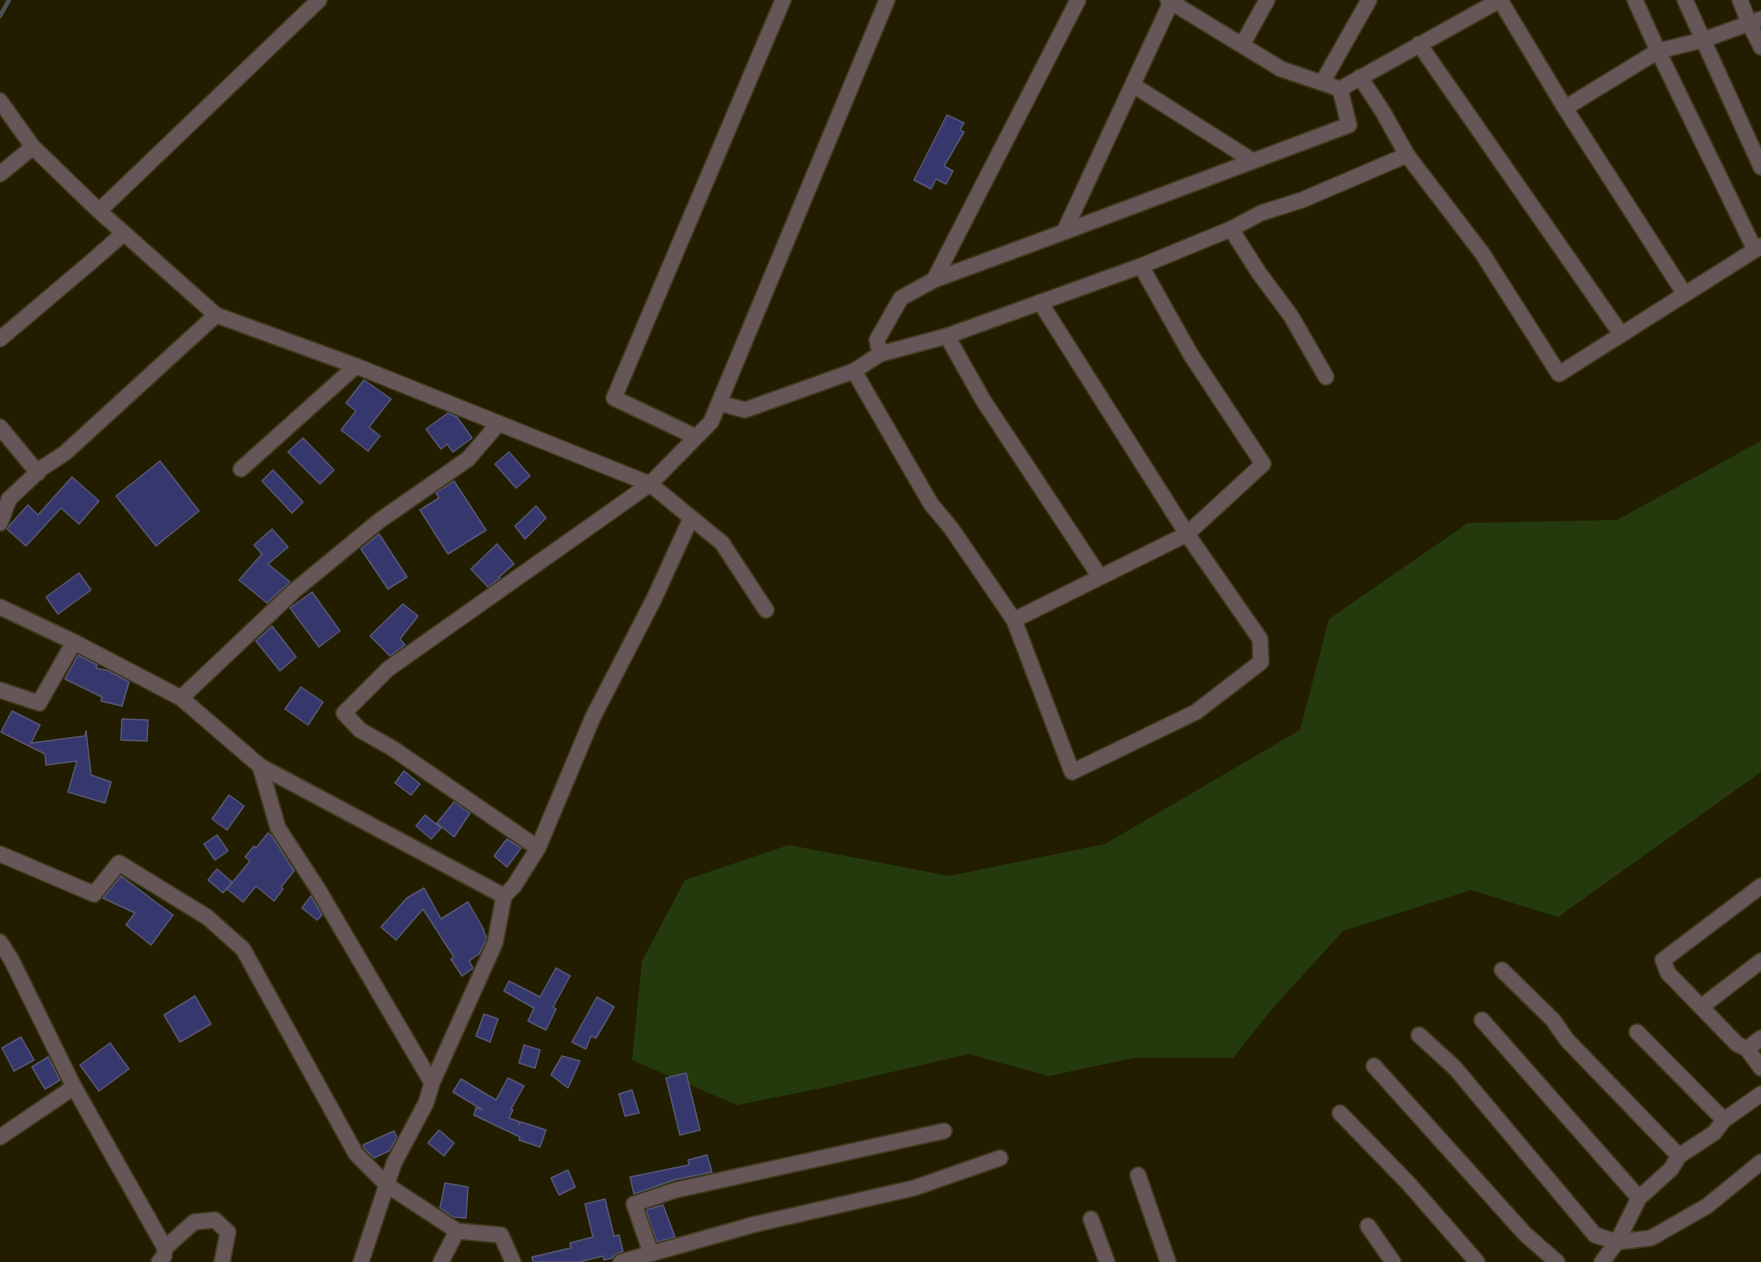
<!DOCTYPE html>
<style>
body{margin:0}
canvas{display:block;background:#231d00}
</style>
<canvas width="1761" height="1262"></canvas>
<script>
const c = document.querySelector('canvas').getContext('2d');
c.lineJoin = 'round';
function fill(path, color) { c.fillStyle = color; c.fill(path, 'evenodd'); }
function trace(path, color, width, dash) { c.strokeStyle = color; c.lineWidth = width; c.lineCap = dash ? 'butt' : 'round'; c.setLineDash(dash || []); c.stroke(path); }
fill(new Path2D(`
 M 1761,441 L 1761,772 L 1558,917 L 1471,890 L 1343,931 L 1271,1010 L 1233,1058 L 1134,1058 L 1048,1076 L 969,1054 L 827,1087 L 737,1105 L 632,1060 L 642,961 L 685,880 L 789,845 L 949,876 L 1105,844 L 1300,730 L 1329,619 L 1468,523 L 1617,520 Z`), '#253a0c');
trace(new Path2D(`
 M 0,16 L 9,0`), '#475253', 4.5);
const building = new Path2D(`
 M 947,115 L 964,123 L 960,130 L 964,132 L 944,166 L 953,171 L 946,184 L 936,179 L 931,189 L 914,180 Z
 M 364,380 L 391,399 L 369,427 L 380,436 L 368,451 L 341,430 L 356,411 L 346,403 Z
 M 448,413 L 457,417 L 472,438 L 453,452 L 447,444 L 441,449 L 426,429 Z
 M 303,438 L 334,470 L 320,484 L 288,452 Z
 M 509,452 L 530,476 L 516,488 L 495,464 Z
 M 160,461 L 199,511 L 156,546 L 116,496 Z
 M 273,470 L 303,502 L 292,513 L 262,481 Z
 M 72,477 L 99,501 L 79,524 L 61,508 L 26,546 L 7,529 L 9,526 L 28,505 L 38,515 Z
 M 454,481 L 486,530 L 448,554 L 420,510 L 439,498 L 436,493 Z
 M 536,506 L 546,518 L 525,539 L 515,526 Z
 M 272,529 L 288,547 L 268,564 L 290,582 L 267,603 L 239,580 L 262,554 L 254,545 Z
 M 379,534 L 407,577 L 388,589 L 361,549 Z
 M 497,544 L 514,564 L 499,577 L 500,578 L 488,587 L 471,569 Z
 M 79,573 L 91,590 L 58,614 L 46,597 Z
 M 312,592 L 340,631 L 319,647 L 290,608 Z
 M 403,604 L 418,616 L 400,639 L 405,645 L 390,656 L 370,636 Z
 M 272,626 L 296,657 L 280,671 L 256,641 Z
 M 78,655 L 97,665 L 96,668 L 109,671 L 129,682 L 122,706 L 101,701 L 102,697 L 65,679 Z
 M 301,687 L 323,702 L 308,725 L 285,709 Z
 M 12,711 L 40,725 L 31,743 L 85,736 L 86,731 L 91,775 L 111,782 L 105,803 L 68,792 L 77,761 L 46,765 L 45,754 L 1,732 Z
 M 122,719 L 148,720 L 147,741 L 121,740 Z
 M 404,771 L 420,784 L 411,795 L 395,783 Z
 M 229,795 L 244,806 L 227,830 L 212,819 Z
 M 454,802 L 470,813 L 454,837 L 437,823 Z
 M 425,815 L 441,828 L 431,839 L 416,826 Z
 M 268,833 L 272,836 L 294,871 L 281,887 L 283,889 L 274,901 L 256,886 L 243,902 L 227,889 L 250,861 L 245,857 L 254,846 L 256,848 Z
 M 217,835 L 228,851 L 215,860 L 204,844 Z
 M 507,839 L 521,848 L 507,867 L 494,856 Z
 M 217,869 L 232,882 L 223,893 L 208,880 Z
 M 121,876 L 173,915 L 151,945 L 126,925 L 135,913 L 103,898 Z
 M 424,888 L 441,919 L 468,902 L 484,930 L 483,930 L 486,936 L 486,940 L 479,954 L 469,961 L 473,968 L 472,969 L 462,976 L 451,959 L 454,957 L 423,909 L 396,940 L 381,927 L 407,898 Z
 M 311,896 L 322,915 L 317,920 L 302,908 Z
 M 556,968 L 570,976 L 553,1007 L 556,1009 L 546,1030 L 528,1021 L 534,1008 L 504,991 L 509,981 L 540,997 Z
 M 195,996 L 211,1024 L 180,1042 L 164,1015 Z
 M 597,997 L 614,1007 L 596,1038 L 591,1036 L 586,1049 L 572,1042 Z
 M 484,1014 L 498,1019 L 490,1042 L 476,1036 Z
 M 21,1037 L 34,1060 L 14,1071 L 2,1048 Z
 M 110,1043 L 129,1069 L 99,1091 L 80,1065 Z
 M 524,1045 L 540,1050 L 535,1068 L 519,1063 Z
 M 562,1056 L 580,1061 L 568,1088 L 551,1075 Z
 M 48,1057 L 60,1080 L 45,1089 L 32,1067 Z
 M 686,1073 L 700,1130 L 680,1135 L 666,1078 Z
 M 508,1078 L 524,1086 L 511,1109 L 513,1110 L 509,1118 L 520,1122 L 519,1125 L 521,1122 L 546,1130 L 540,1147 L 519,1140 L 520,1137 L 474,1115 L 476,1108 L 483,1110 L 453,1092 L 461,1079 L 496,1100 Z
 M 632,1090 L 639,1113 L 625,1116 L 619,1094 Z
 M 439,1130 L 454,1143 L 444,1156 L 428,1143 Z
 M 394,1131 L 397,1137 L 389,1151 L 374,1158 L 364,1148 L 363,1145 Z
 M 707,1155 L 712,1172 L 674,1180 L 634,1194 L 630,1177 L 689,1165 L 688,1160 Z
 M 568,1170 L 575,1187 L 559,1195 L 551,1178 Z
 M 445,1183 L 468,1187 L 466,1218 L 453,1217 L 440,1208 Z
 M 605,1199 L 614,1236 L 619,1235 L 623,1251 L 614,1255 L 612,1258 L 604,1260 L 603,1256 L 579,1262 L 533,1262 L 532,1257 L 571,1248 L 570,1243 L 593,1237 L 585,1204 Z
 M 663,1205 L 675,1237 L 657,1242 L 646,1210 Z`);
fill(building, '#36376d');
trace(building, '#545674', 1.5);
const minor = new Path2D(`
 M 1168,0 L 1281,69 L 1340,89 L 1500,0
 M 1172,0 L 1064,232 L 1349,125 L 1340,89
 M 1500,0 L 1565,108 L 1684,293
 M 1635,0 L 1658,51 L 1755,250
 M 1685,0 L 1761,167
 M 1740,0 L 1749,23 L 1761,47
 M 1419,44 L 1621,334
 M 1242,45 L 1267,0
 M 1322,83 L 1369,0
 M 1133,85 L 1253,161
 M 0,101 L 33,147 L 99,211 L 319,0
 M 1565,108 L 1658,51 L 1703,40 L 1761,19
 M 1407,155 L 1482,253 L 1559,374 L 1761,246
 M 0,174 L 33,147
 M 99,211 L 216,315 L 356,366 L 650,484 L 711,422 L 887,0
 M 1064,232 L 934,280 L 1078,0
 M 947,336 L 983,400 L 1100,577
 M 0,339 L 91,262 L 124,233
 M 880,354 L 877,340 L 901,298 L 934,280
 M 854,371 L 931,504 L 951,528 L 1014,620 L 1072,772 L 1196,712 L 1261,662 L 1260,639 L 1187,534 L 1040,302
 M 1326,377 L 1291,316 L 1259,273 L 1231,229 L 1261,213 L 1302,200 L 1407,155 L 1383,112 L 1360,77
 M 719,403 L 745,410 L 854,371 L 880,354 L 947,336 L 1141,266 L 1231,229
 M 0,427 L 38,473
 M 696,437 L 614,398 L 783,0
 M 241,469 L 356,366
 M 0,523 L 9,499 L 42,468 L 65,453 L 216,315
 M 0,607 L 74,642 L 181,698 L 260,766 L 504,896
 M 1014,620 L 1187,534 L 1263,464 L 1191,355 L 1141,266
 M 0,690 L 39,703 L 74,642
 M 181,698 L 294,591 L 379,521 L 468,459 L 499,423
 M 260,766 L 278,828 L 318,889 L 432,1083
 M 538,848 L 392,748 L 360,730 L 344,713 L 388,669 L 650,484 L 722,543 L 766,610
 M 0,854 L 94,894 L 119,863 L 207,917 L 243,949 L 356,1154 L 387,1185 L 457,1231 L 501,1235 L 513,1262
 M 1761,886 L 1663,960 L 1668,973 L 1737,1044 L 1747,1049 L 1761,1068
 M 0,942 L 11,959 L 74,1087 L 165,1248
 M 1502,970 L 1553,1020 L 1567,1040 L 1679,1156
 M 1701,1007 L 1761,961
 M 1482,1020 L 1639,1198
 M 1637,1032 L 1724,1120
 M 1419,1035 L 1455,1068 L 1595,1235 L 1617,1242 L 1651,1238 L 1707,1206 L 1761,1162
 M 1747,1049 L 1761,1038
 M 1374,1066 L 1525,1234 L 1557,1262
 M 1340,1113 L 1409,1184 L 1477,1262
 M 0,1137 L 74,1087
 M 1138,1175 L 1168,1262
 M 1091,1219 L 1107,1262
 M 1368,1226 L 1393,1262
 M 651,1253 L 634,1204 L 676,1190 L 944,1131
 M 159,1262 L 164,1256 L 165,1248 L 194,1222 L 215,1220 L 228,1232 L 222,1262
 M 361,1262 L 394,1163 L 426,1103 L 432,1083 L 495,943 L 504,896 L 514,886 L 538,848 L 593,717 L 654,599 L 691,518
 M 441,1262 L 457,1231
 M 621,1262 L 756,1224 L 914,1188 L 1000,1158
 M 1602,1262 L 1617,1242 L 1639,1198 L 1671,1169 L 1679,1156 L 1714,1133 L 1724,1120 L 1761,1094`);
trace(minor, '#3f3a1e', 18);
trace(minor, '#665658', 15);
</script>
